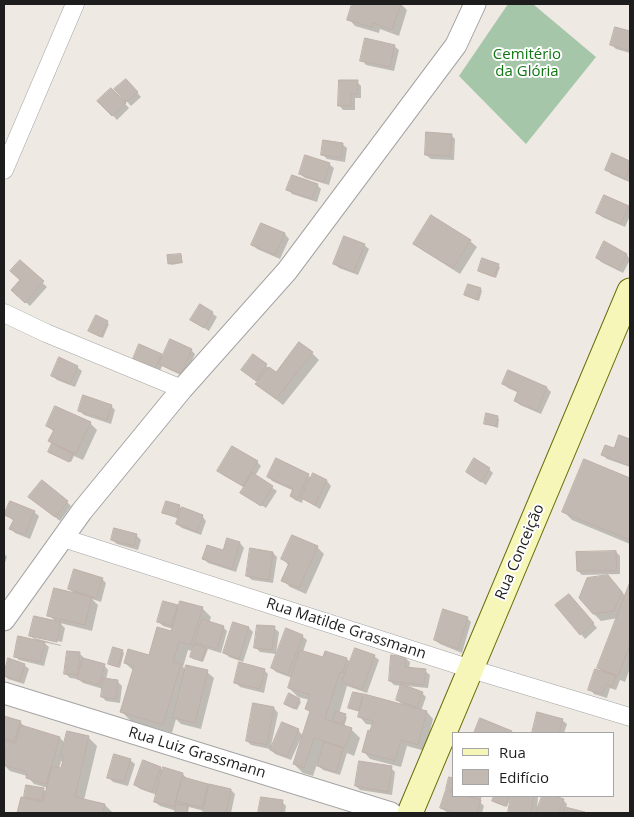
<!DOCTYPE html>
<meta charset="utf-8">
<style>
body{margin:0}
#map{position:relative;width:634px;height:817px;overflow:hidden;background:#eeeae3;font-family:"Open Sans",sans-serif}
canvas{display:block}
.frame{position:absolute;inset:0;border:5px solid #1d1d1d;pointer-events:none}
.legend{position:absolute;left:452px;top:732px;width:162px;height:65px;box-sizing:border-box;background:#fff;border:1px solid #a5a5a5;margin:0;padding:6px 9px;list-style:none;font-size:15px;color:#1d1d1d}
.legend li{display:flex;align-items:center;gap:10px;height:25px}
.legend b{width:25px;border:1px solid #a5a5a5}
</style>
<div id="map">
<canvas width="634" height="817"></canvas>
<div class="frame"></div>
<ul class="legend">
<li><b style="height:6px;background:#f6f6b9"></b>Rua</li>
<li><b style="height:14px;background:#c2b9b3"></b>Edifício</li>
</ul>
</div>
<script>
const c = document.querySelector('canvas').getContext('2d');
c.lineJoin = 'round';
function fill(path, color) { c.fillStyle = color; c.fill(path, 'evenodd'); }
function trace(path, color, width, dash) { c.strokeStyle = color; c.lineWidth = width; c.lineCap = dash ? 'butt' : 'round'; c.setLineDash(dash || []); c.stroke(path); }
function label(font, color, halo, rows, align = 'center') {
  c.font = font + ' "Open Sans",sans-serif'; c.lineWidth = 4; c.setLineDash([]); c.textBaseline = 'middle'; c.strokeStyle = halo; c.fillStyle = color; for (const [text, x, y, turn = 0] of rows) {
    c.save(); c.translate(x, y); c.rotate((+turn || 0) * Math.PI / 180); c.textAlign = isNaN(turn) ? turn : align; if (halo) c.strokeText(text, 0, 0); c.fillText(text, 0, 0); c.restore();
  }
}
fill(new Path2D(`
 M 508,4 L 533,4 L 596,57 L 526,144 L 459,76 Z`), '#a6c6a9');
fill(new Path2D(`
 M 354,4 L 401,4 L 407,10 L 399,36 L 380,29 L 379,33 L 355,26 L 349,19 Z
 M 616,28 L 630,32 L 630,53 L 616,49 L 611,44 Z
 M 394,46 L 399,50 L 394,71 L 366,65 L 362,60 Z
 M 126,80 L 141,97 L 131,106 L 116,89 Z
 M 357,82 L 361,86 L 361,98 L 355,98 L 355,110 L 343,110 L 339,105 Z
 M 111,89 L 129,108 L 117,120 L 99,101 Z
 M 451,135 L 455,139 L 454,160 L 431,159 L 426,155 Z
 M 342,144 L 347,148 L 345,162 L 327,159 L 323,155 Z
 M 613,155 L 630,162 L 629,182 L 611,174 L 607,170 Z
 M 329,164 L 334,168 L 329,185 L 305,178 L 300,174 Z
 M 317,185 L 321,189 L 317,202 L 292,194 L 288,189 Z
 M 628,207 L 630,209 L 630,216 L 625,227 L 602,217 L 598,213 Z
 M 262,224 L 285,234 L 289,239 L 280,259 L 257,249 L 253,245 Z
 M 470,241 L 477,247 L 460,274 L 422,250 L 415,243 Z
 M 364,245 L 369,249 L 358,275 L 339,268 L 334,263 Z
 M 180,255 L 183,263 L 171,265 L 170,263 Z
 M 627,255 L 630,260 L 623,273 L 601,262 L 597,257 Z
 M 20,262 L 47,287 L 30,306 L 12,290 L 21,280 Z
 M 498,266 L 500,267 L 496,278 L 479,271 Z
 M 480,289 L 482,291 L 479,301 L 465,295 Z
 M 212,313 L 217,317 L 209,331 L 192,320 Z
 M 96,317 L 109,324 L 103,338 L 91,332 Z
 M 191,350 L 195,354 L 185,377 L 162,366 L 160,371 L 139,363 L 134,358 L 161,355 L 163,357 Z
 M 312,353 L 319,360 L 283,405 L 264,390 L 258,382 L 247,374 L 253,355 L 276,374 Z
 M 77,367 L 82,371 L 75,387 L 57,380 L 52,375 Z
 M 504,384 L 547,388 L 551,392 L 541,414 L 520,405 L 515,401 L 519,393 L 508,388 Z
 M 111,406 L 115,410 L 111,424 L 84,415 L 79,410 Z
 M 497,417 L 499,419 L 498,428 L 485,424 Z
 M 90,423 L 97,430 L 83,460 L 74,456 L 71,462 L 51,453 L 53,444 L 50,441 L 54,432 L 48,426 Z
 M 620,436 L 630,440 L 630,467 L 607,459 L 603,455 L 615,450 Z
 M 276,460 L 312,478 L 313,475 L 327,481 L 331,486 L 320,509 L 303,499 L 302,503 L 295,500 L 291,496 L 294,491 L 272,481 L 268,476 Z
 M 584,461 L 630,480 L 630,544 L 572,520 L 564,512 Z
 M 257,462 L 261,466 L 255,476 L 277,491 L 266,508 L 245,495 L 245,488 L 223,475 L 219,471 Z
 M 489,469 L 493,473 L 486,485 L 467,472 Z
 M 34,501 L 67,502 L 71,506 L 60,521 Z
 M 179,506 L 181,508 L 202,516 L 206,521 L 201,535 L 182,528 L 177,524 L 179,519 L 164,513 Z
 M 34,512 L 39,516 L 30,539 L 15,533 L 11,529 L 14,521 L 6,515 Z
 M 136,535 L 141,540 L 138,550 L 117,544 L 112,540 Z
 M 228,539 L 240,543 L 244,548 L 236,572 L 208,563 L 204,559 L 224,552 Z
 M 317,547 L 324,554 L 306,594 L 290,587 L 283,580 L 289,566 L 283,559 Z
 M 616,552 L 620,556 L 620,574 L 582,575 L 578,571 Z
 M 4,553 L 7,557 L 4,565 Z
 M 273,553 L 277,557 L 273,583 L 252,580 L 247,576 Z
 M 102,579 L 106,583 L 101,602 L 92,599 L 98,605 L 92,631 L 60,623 L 65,628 L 62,642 L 34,636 L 34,638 L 61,645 L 61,646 L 43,642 L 49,647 L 44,666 L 19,660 L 15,656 L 36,641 L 31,636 L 56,622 L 49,615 L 75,594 L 69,589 Z
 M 615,583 L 626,597 L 630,586 L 630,668 L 625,682 L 620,680 L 616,690 L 610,688 L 607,698 L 594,694 L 590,689 L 604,673 L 598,668 L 618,618 L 601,621 L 594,614 Z
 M 573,600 L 597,628 L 585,639 L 581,634 Z
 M 177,606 L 179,608 L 202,608 L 211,617 L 209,623 L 223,627 L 227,631 L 221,653 L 208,649 L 203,662 L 193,659 L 191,657 L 193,651 L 188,650 L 183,667 L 186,670 L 207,672 L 214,678 L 201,729 L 181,724 L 176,719 L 172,733 L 131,721 L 122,712 L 134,671 L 125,663 L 149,657 L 172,632 L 173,629 L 163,626 L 158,621 Z
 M 467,618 L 471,622 L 462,653 L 440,644 L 435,640 Z
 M 249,628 L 253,632 L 243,662 L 229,657 L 225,653 Z
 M 274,628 L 279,632 L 276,654 L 260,652 L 256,648 Z
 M 302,636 L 307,640 L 303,652 L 324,658 L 347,659 L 351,663 L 374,656 L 379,660 L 367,693 L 347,686 L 339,714 L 347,717 L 344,727 L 351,729 L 360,738 L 354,756 L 347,753 L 340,775 L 323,770 L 317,764 L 313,776 L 303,773 L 294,764 L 303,738 L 301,738 L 291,760 L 275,754 L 270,749 L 251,745 L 247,741 L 274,708 L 278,713 L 271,746 L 298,730 L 303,736 L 311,713 L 307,709 L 310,700 L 298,697 L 289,688 L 292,678 L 276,672 L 272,668 Z
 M 122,651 L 124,653 L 120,668 L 111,665 L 109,663 Z
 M 80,654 L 84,658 L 84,660 L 104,665 L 108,670 L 106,680 L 117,681 L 122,686 L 120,703 L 106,701 L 102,697 L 103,689 L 83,683 L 78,679 L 70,678 L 65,673 Z
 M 405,658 L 410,662 L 409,669 L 425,671 L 430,675 L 428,688 L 406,686 L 422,693 L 426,697 L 421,711 L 427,712 L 433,719 L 425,751 L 407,746 L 401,767 L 370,759 L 364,752 L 373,725 L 366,724 L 360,717 L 361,712 L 349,708 L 354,693 L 365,698 L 404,706 L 397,700 L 402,686 L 394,685 L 390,681 Z
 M 9,660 L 24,665 L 29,669 L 24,684 L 8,679 L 4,675 Z
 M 264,670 L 268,674 L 264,693 L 240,687 L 236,683 Z
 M 299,700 L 301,702 L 297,710 L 287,705 Z
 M 538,714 L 562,720 L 567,724 L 564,733 L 533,733 Z
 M 4,717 L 20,722 L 24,726 L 60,738 L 65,743 L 88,737 L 97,746 L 84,800 L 105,805 L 113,813 L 19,813 L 22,798 L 29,800 L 25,796 L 43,789 L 47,793 L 48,788 L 34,784 L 27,776 L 10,771 L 4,765 L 6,754 L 4,753 ZM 61,761 L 63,762 L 62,770 L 59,769 Z
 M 130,760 L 135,764 L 128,786 L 113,782 L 108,777 Z
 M 160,768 L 164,771 L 183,774 L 187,779 L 231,790 L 235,794 L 231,813 L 204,813 L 204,811 L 189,807 L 188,813 L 176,813 L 177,811 L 160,806 L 155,802 L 157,795 L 140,789 L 135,785 Z
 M 391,768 L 395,772 L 392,795 L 360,790 L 356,786 Z
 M 453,779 L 453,796 L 482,796 L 480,802 L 484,806 L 482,813 L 448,813 L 441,808 L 452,793 L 447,788 Z
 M 496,796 L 511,796 L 507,807 L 496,803 L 494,801 Z
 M 512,796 L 538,796 L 537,813 L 543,796 L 551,796 L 563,800 L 567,804 L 566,809 L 583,813 L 510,813 Z
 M 262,798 L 282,802 L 286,806 L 285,813 L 259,813 Z`), '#0003');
const building = new Path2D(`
 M 352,4 L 401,4 L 392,30 L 373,23 L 372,27 L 347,20 Z
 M 615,27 L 630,31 L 630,51 L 610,45 Z
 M 365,38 L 395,45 L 390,67 L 360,61 Z
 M 126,79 L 138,92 L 126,102 L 114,89 Z
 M 339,80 L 358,80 L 357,94 L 351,94 L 351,106 L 338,106 Z
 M 111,88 L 126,103 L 112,116 L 97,101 Z
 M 426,132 L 452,134 L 450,156 L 425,155 Z
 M 323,140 L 343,143 L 341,158 L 321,155 Z
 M 612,153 L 630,161 L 630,166 L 625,179 L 605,170 Z
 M 305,155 L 330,163 L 324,182 L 299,174 Z
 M 292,175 L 318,184 L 312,199 L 286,190 Z
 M 604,195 L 629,206 L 621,224 L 596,213 Z
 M 431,215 L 471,240 L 453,268 L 413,244 Z
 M 261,223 L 285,233 L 275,255 L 251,245 Z
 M 344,236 L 365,244 L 354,272 L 333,264 Z
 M 604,241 L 627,254 L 619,270 L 596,258 Z
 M 181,254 L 182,262 L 168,264 L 167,255 Z
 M 482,258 L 499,264 L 494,277 L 478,271 Z
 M 20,260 L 44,281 L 25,303 L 11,290 L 20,280 L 10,271 Z
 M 468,284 L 481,288 L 477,300 L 464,295 Z
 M 200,304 L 213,312 L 204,328 L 190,320 Z
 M 96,315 L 108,321 L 101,337 L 88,331 Z
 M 170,339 L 192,349 L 181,374 L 159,364 Z
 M 299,342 L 313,352 L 276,399 L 255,384 L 269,367 L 276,372 Z
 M 139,344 L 162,354 L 155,368 L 133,359 Z
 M 253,354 L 267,364 L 256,381 L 241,370 Z
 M 59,357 L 78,366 L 70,384 L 51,376 Z
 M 508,370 L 547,387 L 537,411 L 514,401 L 518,391 L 502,384 Z
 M 83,395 L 112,405 L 107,420 L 78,411 Z
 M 55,406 L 91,422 L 76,454 L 48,441 L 54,430 L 46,426 Z
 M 486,413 L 498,416 L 496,426 L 484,424 Z
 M 619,435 L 630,439 L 630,466 L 601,455 L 605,445 L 614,448 Z
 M 52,443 L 73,454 L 69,462 L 48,452 Z
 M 232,446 L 258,461 L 243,486 L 217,471 Z
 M 276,458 L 309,474 L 297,500 L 290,496 L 293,489 L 267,477 Z
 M 474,458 L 490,468 L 481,482 L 466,472 Z
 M 584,459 L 630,478 L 630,540 L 562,512 Z
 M 253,473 L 273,486 L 261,506 L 240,493 Z
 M 313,473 L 327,480 L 315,505 L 301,498 Z
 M 42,480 L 68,501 L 55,517 L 28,497 Z
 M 10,501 L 35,511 L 25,535 L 9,529 L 14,519 L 4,515 Z
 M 166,501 L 180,505 L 176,517 L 162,513 Z
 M 182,507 L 203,515 L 197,532 L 176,524 Z
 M 114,528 L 137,534 L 134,546 L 111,540 Z
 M 292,535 L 318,546 L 299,588 L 281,581 L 289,563 L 281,559 Z
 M 227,538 L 240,542 L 232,569 L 202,559 L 207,545 L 223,550 Z
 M 250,548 L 273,552 L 269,580 L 246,576 Z
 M 616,551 L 617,571 L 577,571 L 576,552 Z
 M 74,569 L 103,578 L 96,598 L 68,589 Z
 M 608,575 L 622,592 L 614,611 L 593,614 L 579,598 L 587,578 Z
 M 630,582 L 630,645 L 618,676 L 597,668 Z
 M 54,588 L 92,597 L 85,625 L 47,616 Z
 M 569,594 L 594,623 L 580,635 L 555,605 Z
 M 163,601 L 178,605 L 171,626 L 157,622 Z
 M 180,601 L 203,607 L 191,645 L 179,642 L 173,661 L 181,664 L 163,725 L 120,712 L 134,666 L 124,663 L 128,649 L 149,655 L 157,627 L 171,631 Z
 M 443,609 L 468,617 L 458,649 L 434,640 Z
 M 34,616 L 61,622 L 57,642 L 29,636 Z
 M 202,619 L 224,626 L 217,649 L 195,643 Z
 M 233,622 L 249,627 L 239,659 L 223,653 Z
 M 257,625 L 275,626 L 272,650 L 254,648 Z
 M 286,628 L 303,635 L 288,675 L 271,668 Z
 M 18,636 L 45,642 L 40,662 L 14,657 Z
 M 194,644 L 206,648 L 202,661 L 190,657 Z
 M 113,647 L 123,650 L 118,667 L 108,664 Z
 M 355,648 L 375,655 L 362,690 L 342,682 Z
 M 300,650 L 323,657 L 325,651 L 347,658 L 343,673 L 340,672 L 325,719 L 352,728 L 345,748 L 314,738 L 304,768 L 293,764 L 310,711 L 305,709 L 310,695 L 288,688 Z
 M 67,651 L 80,652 L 78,675 L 64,674 Z
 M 391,655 L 406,657 L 405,667 L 426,669 L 424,685 L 389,681 Z
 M 8,658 L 25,664 L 20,681 L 4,676 Z
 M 83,658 L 105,664 L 99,685 L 77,679 Z
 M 239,662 L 265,669 L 260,689 L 234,683 Z
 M 186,665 L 208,670 L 195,723 L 173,718 Z
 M 595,669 L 616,676 L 612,687 L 606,684 L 602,694 L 588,690 Z
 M 103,678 L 118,680 L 116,699 L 101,697 Z
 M 401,684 L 423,692 L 417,707 L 396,700 Z
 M 353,692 L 363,694 L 359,711 L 348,708 Z
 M 289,693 L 300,699 L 295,709 L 284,704 Z
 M 364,694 L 427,711 L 418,745 L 401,740 L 395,761 L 362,752 L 368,730 L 370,731 L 373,721 L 358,717 Z
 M 253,703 L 274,707 L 267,745 L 246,741 Z
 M 336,711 L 346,714 L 343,724 L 333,721 Z
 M 537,712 L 563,719 L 559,733 L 532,733 Z
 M 4,716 L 21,721 L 14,741 L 4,738 Z
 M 480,718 L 512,731 L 511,733 L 474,733 Z
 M 282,722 L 299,729 L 287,757 L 270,750 Z
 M 21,725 L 60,737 L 46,784 L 26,778 L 27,772 L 4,765 L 6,750 L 4,749 L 4,740 L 15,743 Z
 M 67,731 L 89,736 L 75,797 L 105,804 L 103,813 L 17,813 L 21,797 L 43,802 L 52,766 L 61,768 L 64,756 L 61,756 Z
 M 324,742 L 343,748 L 336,772 L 317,766 Z
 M 114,754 L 131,759 L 124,782 L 107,778 Z
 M 143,760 L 161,767 L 152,792 L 134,785 Z
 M 359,761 L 392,766 L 388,792 L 355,786 Z
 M 163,767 L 183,773 L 174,807 L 154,802 Z
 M 183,777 L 208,784 L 202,808 L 176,801 Z
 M 449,777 L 453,778 L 453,790 L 446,789 Z
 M 209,784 L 231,789 L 226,813 L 203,813 Z
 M 26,785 L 44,788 L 42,800 L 24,797 Z
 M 446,790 L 453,792 L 453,796 L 465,796 L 481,800 L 477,813 L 456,813 L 440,808 Z
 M 494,796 L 509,796 L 505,806 L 492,801 Z
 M 511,796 L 534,796 L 531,813 L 508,813 Z
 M 542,796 L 555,796 L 564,799 L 559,813 L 536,813 Z
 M 261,797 L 283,800 L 281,813 L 258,813 Z
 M 176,804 L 187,805 L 187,813 L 175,813 Z
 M 565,807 L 585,812 L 584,813 L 564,813 Z`);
fill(building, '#c2b9b3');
trace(building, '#bfb0a7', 1);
const minor = new Path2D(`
 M 4,170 L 75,4
 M 4,313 L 46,333 L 182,389
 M 63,538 L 471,669 L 630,717`);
const tertiary = new Path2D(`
 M 4,620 L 82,511 L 182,389 L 287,271 L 456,45 L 475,4
 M 4,693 L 391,813`);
const secondary = new Path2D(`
 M 410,813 L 630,291`);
trace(minor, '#a4a4a4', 19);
trace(tertiary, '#a4a4a4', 23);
trace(secondary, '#696e0a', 27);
trace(minor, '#fff', 18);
trace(tertiary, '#fff', 21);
trace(secondary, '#f6f6b9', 25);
label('15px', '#107614', '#fff', [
 ["Cemitério",527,55],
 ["da Glória",527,72]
]);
label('15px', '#1d1d1d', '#fff', [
 ["Rua Conceição",520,552,-67],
 ["Rua Matilde Grassmann",346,629,18],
 ["Rua Luiz Grassmann",197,753,17]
]);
</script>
